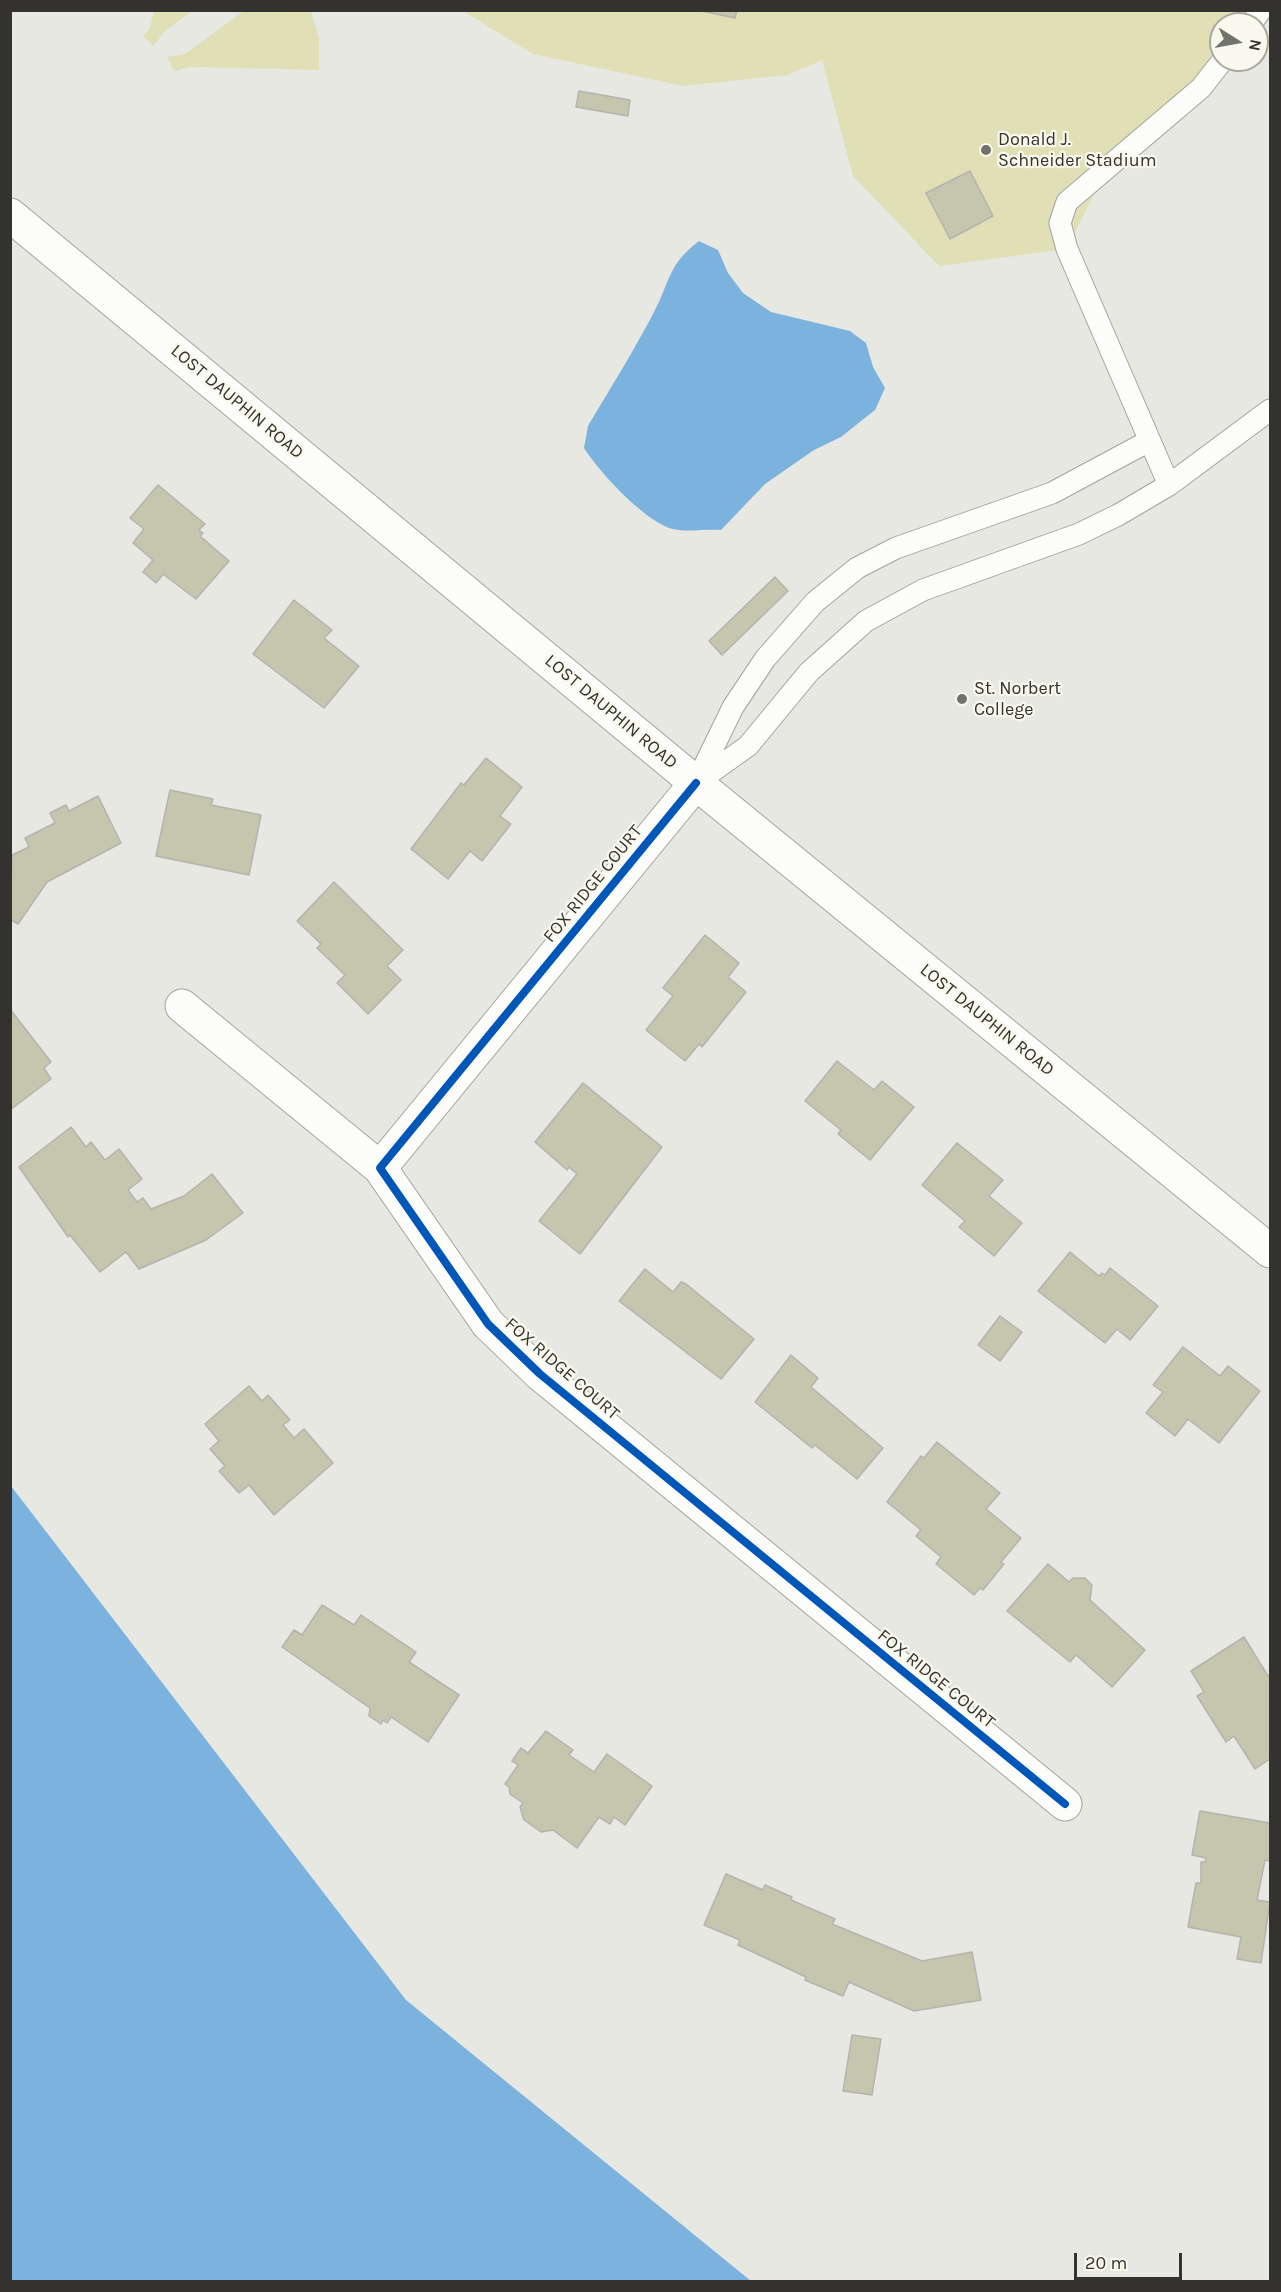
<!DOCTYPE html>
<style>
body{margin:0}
#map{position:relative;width:1281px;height:2292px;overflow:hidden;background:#e8e8e2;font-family:Karla,sans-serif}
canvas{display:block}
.frame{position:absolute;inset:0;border:12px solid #33322e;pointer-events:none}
.north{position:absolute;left:1209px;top:12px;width:60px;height:60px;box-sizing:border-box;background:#f9f8ec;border:2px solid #aaa9a0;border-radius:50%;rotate:101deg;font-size:16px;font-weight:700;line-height:24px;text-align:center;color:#33322e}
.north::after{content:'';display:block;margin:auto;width:21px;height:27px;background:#72726d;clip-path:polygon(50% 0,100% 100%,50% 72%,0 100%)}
.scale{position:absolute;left:1074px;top:2253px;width:108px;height:27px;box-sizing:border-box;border:3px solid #33322e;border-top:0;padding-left:8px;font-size:18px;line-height:21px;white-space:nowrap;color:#33322e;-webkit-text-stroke:4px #f9f8ec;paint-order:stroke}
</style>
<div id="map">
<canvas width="1281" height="2292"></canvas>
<div class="frame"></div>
<div class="north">N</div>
<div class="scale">20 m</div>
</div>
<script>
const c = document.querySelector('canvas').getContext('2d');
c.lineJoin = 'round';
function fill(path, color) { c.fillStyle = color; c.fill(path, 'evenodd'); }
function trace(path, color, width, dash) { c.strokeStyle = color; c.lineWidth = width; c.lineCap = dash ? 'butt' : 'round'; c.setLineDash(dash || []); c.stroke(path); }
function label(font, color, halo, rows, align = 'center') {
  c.font = font + ' Karla,sans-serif'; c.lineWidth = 4.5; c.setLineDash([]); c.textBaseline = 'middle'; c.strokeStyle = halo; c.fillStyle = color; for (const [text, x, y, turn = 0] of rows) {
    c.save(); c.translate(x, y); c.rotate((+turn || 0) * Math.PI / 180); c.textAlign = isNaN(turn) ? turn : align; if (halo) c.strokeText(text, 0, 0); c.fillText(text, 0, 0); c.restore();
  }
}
fill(new Path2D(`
 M 154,11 L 155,10 L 192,11 L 163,33 L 154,46 L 143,37 L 150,28 Z
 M 244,11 L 311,11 L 319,37 L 319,70 L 190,67 L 174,71 L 167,57 L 185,54 Z
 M 463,11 L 1257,11 L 1248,24 L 1221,24 L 1221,58 L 1107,168 L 1067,249 L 939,266 L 853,176 L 822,60 L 788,75 L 683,86 L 533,54 Z`), '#e1dfb5');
fill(new Path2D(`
 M 699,241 L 718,250 L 728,273 L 743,293 L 771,312 L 850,331 L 866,343 L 873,367 L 885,388 L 875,410 L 841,437 L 814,450 L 765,484 L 721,530 C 706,529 683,533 669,528 C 641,517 600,473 584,448 L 588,426 C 610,389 633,352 653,314 C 670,283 667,265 699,241 Z
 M 11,1486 L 406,2000 L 751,2281 L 11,2281 Z`), '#7cb2de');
const building = new Path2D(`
 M 697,10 L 737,10 L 735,18 Z
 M 579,91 L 630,100 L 628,116 L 576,107 Z
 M 970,171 L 993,216 L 950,239 L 926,193 Z
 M 158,485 L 205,524 L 199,530 L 203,533 L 200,536 L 229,561 L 196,599 L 163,574 L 156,583 L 143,572 L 153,560 L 133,543 L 144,529 L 130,518 Z
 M 775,577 L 788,591 L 722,655 L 709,641 Z
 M 294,600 L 332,630 L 324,638 L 359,666 L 324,708 L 253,654 Z
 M 486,758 L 522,787 L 500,816 L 511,824 L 482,861 L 470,851 L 448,879 L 411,849 L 461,783 L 464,785 Z
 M 170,790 L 213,799 L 211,805 L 261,815 L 249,875 L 156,856 Z
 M 98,796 L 121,843 L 47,882 L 18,924 L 10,919 L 12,855 L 29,847 L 25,838 L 55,823 L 50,813 L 66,805 L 69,811 Z
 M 334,882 L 403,950 L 387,966 L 401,980 L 368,1014 L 337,983 L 345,975 L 317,948 L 321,944 L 297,921 Z
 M 705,935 L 739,963 L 728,977 L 746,992 L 702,1047 L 699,1044 L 685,1061 L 646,1030 L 673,996 L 663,988 Z
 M 10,1009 L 51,1062 L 44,1068 L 51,1079 L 10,1110 Z
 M 837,1061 L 874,1090 L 882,1081 L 914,1107 L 870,1160 L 838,1134 L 841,1130 L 805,1101 Z
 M 583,1083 L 662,1147 L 580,1254 L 539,1221 L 577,1174 L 569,1167 L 567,1170 L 535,1142 Z
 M 71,1127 L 86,1147 L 91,1142 L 105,1160 L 119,1149 L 142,1179 L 128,1190 L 137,1202 L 143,1198 L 151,1209 L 184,1196 L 212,1174 L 243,1213 L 206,1240 L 139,1269 L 126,1252 L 100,1272 L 70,1235 L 68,1237 L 66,1234 L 19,1167 Z
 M 957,1143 L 1003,1180 L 989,1196 L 1022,1223 L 994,1256 L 959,1227 L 965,1221 L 922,1185 Z
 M 1070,1252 L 1099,1276 L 1102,1273 L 1105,1275 L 1110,1268 L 1158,1306 L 1130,1340 L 1117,1329 L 1105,1343 L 1038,1291 Z
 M 645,1269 L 673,1292 L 681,1282 L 686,1284 L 754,1339 L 721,1379 L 619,1301 Z
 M 1000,1316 L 1022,1332 L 1000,1361 L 978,1345 Z
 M 1183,1347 L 1220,1376 L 1228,1366 L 1260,1391 L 1219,1443 L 1188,1419 L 1175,1436 L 1146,1413 L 1163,1392 L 1153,1385 Z
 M 791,1355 L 818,1378 L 811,1387 L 883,1448 L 857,1479 L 815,1445 L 812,1448 L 755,1402 Z
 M 249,1386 L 262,1401 L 268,1395 L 290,1420 L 283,1425 L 294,1438 L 304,1429 L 333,1463 L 274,1515 L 249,1485 L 239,1493 L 219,1471 L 225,1466 L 210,1449 L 219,1441 L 205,1424 Z
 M 937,1442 L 1000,1493 L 986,1509 L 1021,1538 L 1001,1562 L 1004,1564 L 983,1590 L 980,1588 L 974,1595 L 936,1564 L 941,1557 L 916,1536 L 921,1530 L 887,1502 L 918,1460 L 921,1456 L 924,1458 Z
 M 1048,1564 L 1069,1582 L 1073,1578 L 1085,1578 L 1092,1585 L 1090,1600 L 1145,1650 L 1112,1687 L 1076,1655 L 1070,1662 L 1007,1611 Z
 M 322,1605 L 354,1625 L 361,1615 L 416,1652 L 409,1662 L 459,1695 L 428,1742 L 391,1717 L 387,1723 L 383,1720 L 381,1724 L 369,1716 L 370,1708 L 282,1647 L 294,1630 L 302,1635 Z
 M 1244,1637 L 1268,1676 L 1270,1674 L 1270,1759 L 1255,1769 L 1234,1736 L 1226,1742 L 1197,1696 L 1204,1692 L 1191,1671 Z
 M 546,1731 L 573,1750 L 569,1755 L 594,1772 L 607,1754 L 652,1786 L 625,1825 L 614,1817 L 610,1824 L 599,1817 L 577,1848 L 553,1830 L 541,1832 L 524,1820 L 520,1807 L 523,1803 L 510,1794 L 509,1787 L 505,1784 L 518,1765 L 512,1761 L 521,1748 L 528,1753 Z
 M 1200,1811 L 1270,1823 L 1270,1861 L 1265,1860 L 1257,1900 L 1270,1902 L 1261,1963 L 1237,1959 L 1241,1937 L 1188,1927 L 1196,1883 L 1201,1883 L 1201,1862 L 1205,1862 L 1206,1858 L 1192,1855 Z
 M 726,1874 L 763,1890 L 765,1885 L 792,1897 L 791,1900 L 835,1919 L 832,1924 L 922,1961 L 972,1952 L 981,2000 L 914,2011 L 849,1982 L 843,1996 L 805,1980 L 806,1977 L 738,1945 L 740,1940 L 704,1925 Z
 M 852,2035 L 881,2039 L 872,2095 L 843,2091 Z`);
fill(building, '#c6c5ae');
trace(building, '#b4b4af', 1.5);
const lane = new Path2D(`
 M 1251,24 L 1261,10
 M 1169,485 L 1067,249 L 1060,223 L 1067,202 L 1201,88 L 1223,60
 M 698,779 L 733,707 L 765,659 L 815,602 L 857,568 L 896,548 L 1052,493 L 1149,441
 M 696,783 L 748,746 L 809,672 L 866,621 L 923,590 L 1079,534 L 1118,515 L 1169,485 L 1270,410`);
const street = new Path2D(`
 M 696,783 L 380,1168 L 488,1324 L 540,1374 L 1065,1804
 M 182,1006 L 380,1168`);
const secondary = new Path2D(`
 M 10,215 L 696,783 L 1270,1251`);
trace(lane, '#a3a39e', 23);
trace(street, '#a3a39e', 35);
trace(secondary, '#a3a39e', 35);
trace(lane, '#fcfcfb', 21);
trace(street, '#fcfcfb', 33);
trace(secondary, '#fcfcfb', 33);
trace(new Path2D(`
 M 696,783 L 380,1168 L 488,1324 L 540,1374 L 1065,1804`), '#0057b8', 8);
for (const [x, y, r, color] of [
 [986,150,6,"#72726d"],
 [962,699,6,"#72726d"]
]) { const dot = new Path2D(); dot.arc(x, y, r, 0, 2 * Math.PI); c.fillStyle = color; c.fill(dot); trace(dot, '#f9f8ec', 2); }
label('18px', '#33322e', '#f9f8ec', [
 ["Donald J.",998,140],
 ["Schneider Stadium",998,161],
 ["St. Norbert",974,689],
 ["College",974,710]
], 'left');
label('18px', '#33322e', '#f9f8ec', [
 ["LOST DAUPHIN ROAD",237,402,40],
 ["LOST DAUPHIN ROAD",611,712,40],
 ["FOX RIDGE COURT",593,884,-51],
 ["LOST DAUPHIN ROAD",987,1020,39],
 ["FOX RIDGE COURT",562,1369,41],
 ["FOX RIDGE COURT",936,1679,39]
]);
</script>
